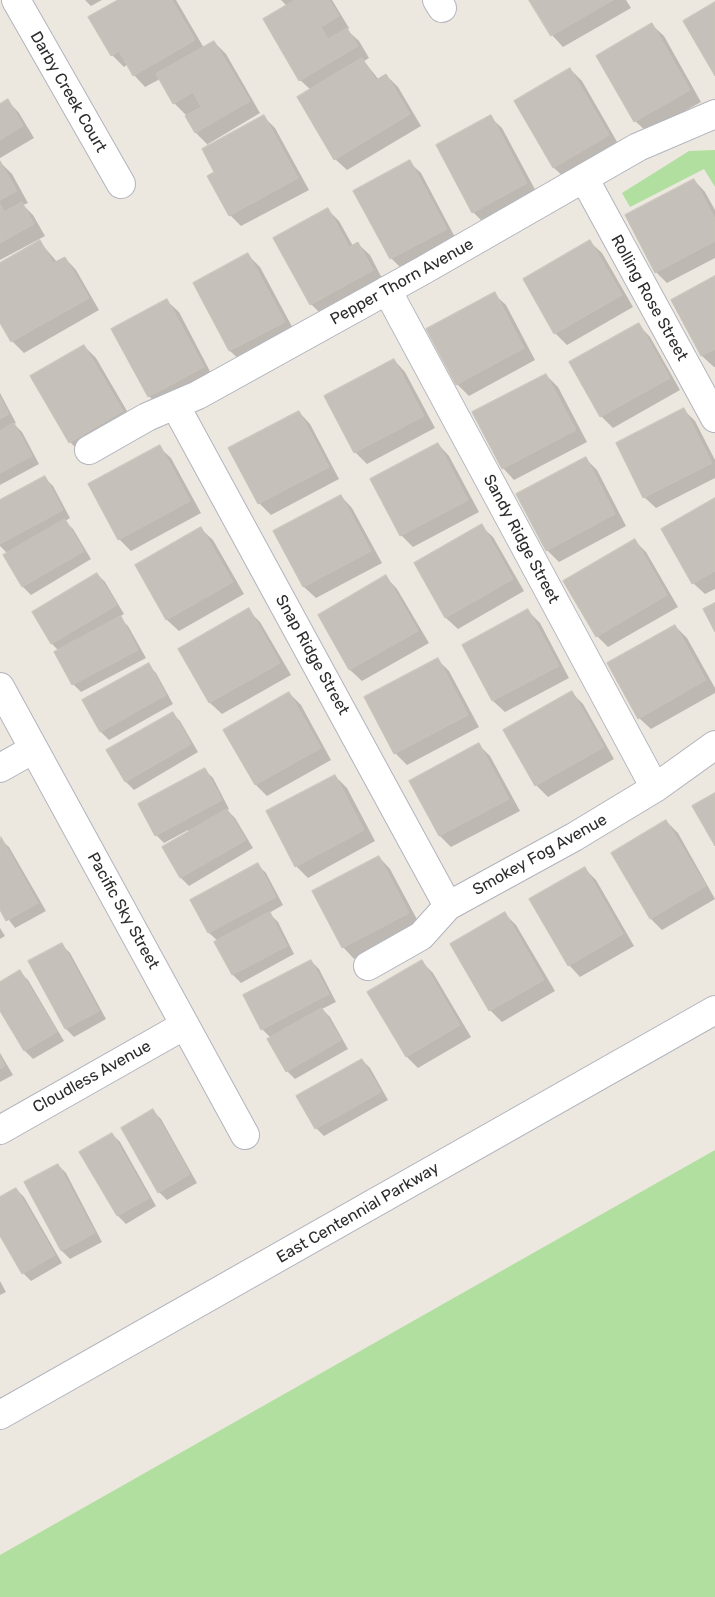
<!DOCTYPE html>
<style>
body{margin:0}
canvas{display:block;background:#ece7df}
</style>
<canvas width="715" height="1597"></canvas>
<script>
const c = document.querySelector('canvas').getContext('2d');
c.lineJoin = 'round';
function fill(path, color) { c.fillStyle = color; c.fill(path, 'evenodd'); }
function trace(path, color, width, dash) { c.strokeStyle = color; c.lineWidth = width; c.lineCap = dash ? 'butt' : 'round'; c.setLineDash(dash || []); c.stroke(path); }
function label(font, color, halo, rows, align = 'center') {
  c.font = font + ' Rubik,sans-serif'; c.lineWidth = 4.5; c.setLineDash([]); c.textBaseline = 'middle'; c.strokeStyle = halo; c.fillStyle = color; for (const [text, x, y, turn = 0] of rows) {
    c.save(); c.translate(x, y); c.rotate((+turn || 0) * Math.PI / 180); c.textAlign = isNaN(turn) ? turn : align; if (halo) c.strokeText(text, 0, 0); c.fillText(text, 0, 0); c.restore();
  }
}
fill(new Path2D(`
 M 715,150 L 715,187 L 704,169 L 630,207 L 622,193 L 689,151 Z
 M 715,1150 L 715,1597 L 0,1597 L 0,1555 Z`), '#b1df9f');
fill(new Path2D(`
 M 85,0 L 102,0 L 91,6 Z
 M 120,0 L 176,0 L 204,48 L 214,42 L 226,54 L 260,113 L 208,144 L 209,146 L 263,116 L 275,128 L 309,190 L 241,226 L 230,215 L 209,146 L 196,133 L 187,116 L 174,103 L 160,79 L 145,87 L 134,75 L 128,64 L 124,67 L 112,55 Z
 M 281,0 L 332,0 L 349,28 L 347,30 L 359,41 L 369,58 L 364,61 L 379,80 L 386,75 L 398,87 L 421,126 L 347,170 L 335,159 L 311,90 L 300,80 L 287,6 Z
 M 531,0 L 626,0 L 631,8 L 563,47 L 552,35 Z
 M 652,25 L 664,36 L 701,102 L 647,132 L 635,121 Z
 M 570,69 L 582,81 L 620,147 L 566,179 L 554,168 L 515,101 Z
 M 8,101 L 19,113 L 34,138 L 0,158 L 0,105 Z
 M 490,117 L 502,128 L 538,195 L 485,224 L 473,212 L 437,146 Z
 M 0,162 L 12,174 L 28,203 L 23,205 L 33,215 L 45,236 L 0,260 Z
 M 409,162 L 421,173 L 457,241 L 403,270 L 391,258 L 355,191 Z
 M 694,180 L 705,192 L 715,210 L 715,258 L 667,283 L 656,272 Z
 M 328,210 L 339,221 L 353,246 L 358,244 L 370,255 L 384,282 L 323,316 L 311,304 Z
 M 40,242 L 57,262 L 65,258 L 76,270 L 99,310 L 24,353 L 12,341 L 0,321 L 0,265 Z
 M 590,242 L 602,253 L 633,307 L 567,345 L 555,333 L 524,280 Z
 M 248,255 L 260,267 L 296,334 L 242,362 L 230,351 L 194,284 Z
 M 715,278 L 715,367 L 714,367 L 702,356 L 672,301 Z
 M 494,294 L 506,305 L 535,360 L 469,396 L 457,384 Z
 M 167,301 L 179,312 L 214,379 L 160,408 L 149,396 Z
 M 639,325 L 650,337 L 680,390 L 613,428 L 601,416 L 571,363 Z
 M 84,346 L 96,358 L 134,423 L 82,454 L 70,442 Z
 M 394,360 L 405,372 L 435,428 L 367,464 L 355,452 Z
 M 546,375 L 558,387 L 587,442 L 514,480 L 503,468 Z
 M 0,393 L 16,423 L 14,424 L 22,432 L 39,464 L 0,485 Z
 M 684,410 L 695,421 L 715,460 L 715,478 L 656,508 L 644,497 Z
 M 299,412 L 310,424 L 339,479 L 271,515 L 259,503 Z
 M 438,444 L 449,456 L 479,512 L 413,547 L 401,535 Z
 M 159,447 L 171,458 L 201,513 L 131,551 L 119,539 L 89,484 Z
 M 586,459 L 597,470 L 626,526 L 559,562 L 547,550 Z
 M 45,478 L 53,486 L 70,518 L 65,521 L 73,529 L 91,559 L 31,595 L 23,587 L 5,556 L 8,554 L 0,546 L 0,502 Z
 M 341,496 L 352,508 L 382,563 L 316,598 L 304,587 L 275,532 Z
 M 715,500 L 715,589 L 705,594 L 693,583 Z
 M 481,526 L 493,537 L 524,591 L 458,629 L 446,618 L 415,564 Z
 M 201,529 L 213,540 L 244,594 L 179,631 L 167,620 L 136,566 Z
 M 635,541 L 646,552 L 678,607 L 608,647 L 597,636 Z
 M 97,574 L 105,582 L 124,614 L 119,617 L 128,626 L 146,658 L 81,692 L 73,684 L 56,652 L 59,651 L 52,644 L 33,612 Z
 M 386,577 L 397,589 L 429,643 L 362,681 L 350,670 L 319,615 Z
 M 248,610 L 260,622 L 291,675 L 222,714 L 210,703 L 179,649 Z
 M 528,611 L 540,623 L 569,678 L 505,712 L 493,701 L 464,646 Z
 M 675,626 L 687,638 L 715,688 L 715,693 L 651,729 L 639,718 Z
 M 438,660 L 449,671 L 479,727 L 407,765 L 395,753 Z
 M 148,665 L 156,673 L 173,704 L 109,740 L 101,732 L 83,700 Z
 M 571,692 L 583,704 L 614,759 L 548,797 L 536,785 Z
 M 289,693 L 301,705 L 331,760 L 267,796 L 256,785 Z
 M 172,713 L 180,721 L 198,752 L 134,790 L 126,782 L 108,750 Z
 M 479,745 L 490,756 L 520,811 L 451,847 L 440,836 L 410,781 Z
 M 205,770 L 213,778 L 229,809 L 227,810 L 235,818 L 253,848 L 189,886 L 181,878 L 163,848 L 190,832 L 188,830 L 164,843 L 156,835 Z
 M 335,776 L 347,788 L 375,841 L 308,878 L 296,866 Z
 M 666,821 L 678,833 L 715,899 L 662,930 L 651,919 Z
 M 0,839 L 9,847 L 46,911 L 15,928 L 0,908 Z
 M 379,857 L 390,869 L 420,925 L 354,959 L 343,947 Z
 M 258,865 L 266,873 L 283,905 L 269,913 L 278,922 L 294,954 L 241,983 L 233,975 L 218,941 L 209,933 L 192,900 Z
 M 585,869 L 596,880 L 634,946 L 580,977 L 569,965 Z
 M 504,913 L 516,925 L 555,991 L 502,1022 L 490,1010 Z
 M 0,928 L 5,936 L 0,939 Z
 M 62,945 L 70,953 L 106,1019 L 74,1037 L 66,1029 L 30,962 Z
 M 311,961 L 319,969 L 336,1002 L 322,1009 L 330,1017 L 348,1049 L 295,1079 L 287,1071 L 271,1038 L 262,1029 Z
 M 421,961 L 433,973 L 471,1037 L 418,1068 L 407,1057 Z
 M 20,972 L 28,980 L 64,1041 L 33,1059 L 25,1051 L 0,1008 L 0,984 Z
 M 0,1053 L 13,1075 L 0,1082 Z
 M 362,1060 L 370,1068 L 388,1100 L 324,1136 L 316,1128 L 298,1097 Z
 M 153,1111 L 161,1119 L 197,1183 L 167,1200 L 159,1192 L 123,1128 Z
 M 112,1134 L 120,1142 L 156,1206 L 126,1224 L 118,1216 L 81,1152 Z
 M 58,1165 L 66,1173 L 102,1242 L 70,1259 L 62,1251 L 26,1183 Z
 M 16,1189 L 24,1197 L 62,1263 L 31,1281 L 23,1273 L 0,1234 L 0,1199 Z
 M 0,1281 L 6,1292 L 0,1295 Z`), '#0003');
const building = new Path2D(`
 M 118,0 L 172,0 L 195,40 L 133,76 L 119,51 L 111,56 L 88,17 Z
 M 295,0 L 329,0 L 339,16 L 321,27 L 328,39 L 347,28 L 358,46 L 299,81 L 263,19 Z
 M 529,0 L 613,0 L 551,36 Z
 M 715,2 L 715,76 L 683,21 Z
 M 652,23 L 690,90 L 634,122 L 596,56 Z
 M 214,41 L 250,101 L 195,133 L 185,116 L 201,107 L 193,92 L 173,104 L 156,74 Z
 M 362,58 L 376,80 L 386,74 L 410,114 L 334,160 L 297,97 Z
 M 570,68 L 609,135 L 553,168 L 514,101 Z
 M 8,99 L 23,126 L 0,140 L 0,104 Z
 M 264,115 L 298,178 L 229,216 L 207,176 L 214,172 L 202,149 Z
 M 491,115 L 527,183 L 472,213 L 436,145 Z
 M 410,160 L 447,229 L 390,259 L 353,191 Z
 M 0,161 L 17,191 L 0,200 Z
 M 694,179 L 715,219 L 715,241 L 655,273 L 625,215 Z
 M 22,202 L 34,224 L 0,243 L 0,204 L 4,212 Z
 M 328,208 L 349,247 L 358,242 L 373,270 L 310,305 L 273,238 Z
 M 40,240 L 53,263 L 65,257 L 89,298 L 11,342 L 0,323 L 0,263 Z
 M 590,240 L 622,295 L 554,334 L 523,279 Z
 M 248,253 L 285,322 L 229,351 L 193,283 Z
 M 715,276 L 715,349 L 701,356 L 671,300 Z
 M 495,292 L 524,348 L 456,385 L 426,329 Z
 M 167,299 L 204,367 L 148,397 L 111,329 Z
 M 639,323 L 670,378 L 600,417 L 569,362 Z
 M 84,345 L 123,411 L 69,443 L 30,376 Z
 M 394,359 L 424,416 L 354,453 L 324,396 Z
 M 546,374 L 576,430 L 502,469 L 472,412 Z
 M 0,397 L 9,414 L 0,419 Z
 M 684,408 L 712,463 L 643,498 L 616,443 Z
 M 299,411 L 329,467 L 258,504 L 228,448 Z
 M 14,423 L 32,456 L 0,473 L 0,431 Z
 M 438,443 L 468,500 L 400,536 L 370,479 Z
 M 160,445 L 190,501 L 118,540 L 88,484 Z
 M 586,457 L 615,514 L 546,551 L 516,494 Z
 M 45,476 L 63,510 L 0,544 L 0,500 Z
 M 341,495 L 371,551 L 303,587 L 273,531 Z
 M 715,498 L 715,571 L 692,584 L 661,529 Z
 M 65,519 L 84,551 L 22,587 L 3,555 Z
 M 482,524 L 513,579 L 445,618 L 414,563 Z
 M 201,527 L 233,582 L 166,620 L 135,565 Z
 M 635,539 L 667,595 L 596,637 L 563,581 Z
 M 97,573 L 117,605 L 51,644 L 32,612 Z
 M 386,575 L 418,631 L 349,670 L 318,615 Z
 M 715,603 L 715,632 L 703,609 Z
 M 249,608 L 280,663 L 209,703 L 178,649 Z
 M 528,609 L 559,666 L 492,701 L 462,645 Z
 M 121,616 L 138,650 L 72,685 L 54,652 Z
 M 675,625 L 706,680 L 638,719 L 607,663 Z
 M 438,658 L 468,715 L 394,754 L 364,697 Z
 M 149,663 L 166,695 L 100,732 L 82,700 Z
 M 572,691 L 604,747 L 535,786 L 503,730 Z
 M 289,692 L 321,748 L 255,785 L 223,730 Z
 M 173,712 L 191,744 L 125,782 L 106,750 Z
 M 479,743 L 509,799 L 439,836 L 409,781 Z
 M 205,768 L 222,800 L 155,836 L 138,804 Z
 M 335,775 L 364,830 L 295,867 L 266,811 Z
 M 715,793 L 715,846 L 692,806 Z
 M 227,809 L 246,840 L 180,878 L 162,847 Z
 M 666,820 L 706,886 L 650,919 L 611,853 Z
 M 1,837 L 38,903 L 6,921 L 0,910 Z
 M 379,856 L 409,913 L 342,948 L 312,891 Z
 M 258,863 L 276,897 L 208,933 L 190,900 Z
 M 585,867 L 623,934 L 568,966 L 529,899 Z
 M 270,912 L 287,946 L 232,975 L 214,942 Z
 M 505,912 L 544,980 L 489,1011 L 450,944 Z
 M 62,943 L 99,1011 L 65,1029 L 28,961 Z
 M 311,960 L 329,994 L 261,1030 L 243,995 Z
 M 422,960 L 460,1025 L 406,1057 L 367,992 Z
 M 20,970 L 57,1032 L 24,1051 L 0,1011 L 0,982 Z
 M 322,1008 L 341,1040 L 286,1072 L 267,1039 Z
 M 0,1057 L 5,1066 L 0,1069 Z
 M 362,1059 L 381,1092 L 315,1129 L 296,1096 Z
 M 153,1109 L 190,1174 L 158,1193 L 121,1128 Z
 M 112,1133 L 149,1198 L 117,1216 L 79,1152 Z
 M 58,1164 L 95,1233 L 61,1251 L 24,1182 Z
 M 16,1188 L 55,1255 L 22,1274 L 0,1236 L 0,1197 Z`);
fill(building, '#c5c1ba');
trace(building, '#c8c3b8', 1);
const minor = new Path2D(`
 M 16,0 L 121,184
 M 437,0 L 442,8
 M 584,178 L 715,418
 M 387,290 L 655,788
 M 175,405 L 448,906
 M 89,450 L 147,417 L 198,395 L 422,271 L 638,147 L 715,114
 M 0,687 L 245,1135
 M 0,768 L 34,749
 M 368,966 L 421,936 L 448,906 L 574,837 L 655,788 L 715,745
 M 0,1130 L 185,1025`);
const secondary = new Path2D(`
 M 0,1415 L 715,1010`);
trace(minor, '#b2b4be', 30);
trace(secondary, '#b2b4be', 30);
trace(minor, '#fff', 28);
trace(secondary, '#fff', 28);
label('16px', '#2c2c2c', '#fff', [
 ["Darby Creek Court",68,92,60],
 ["Pepper Thorn Avenue",402,282,-29],
 ["Rolling Rose Street",649,298,61],
 ["Sandy Ridge Street",521,539,62],
 ["Snap Ridge Street",312,655,61],
 ["Smokey Fog Avenue",540,855,-29],
 ["Pacific Sky Street",123,911,61],
 ["Cloudless Avenue",92,1077,-29],
 ["East Centennial Parkway",358,1213,-30]
]);
</script>
